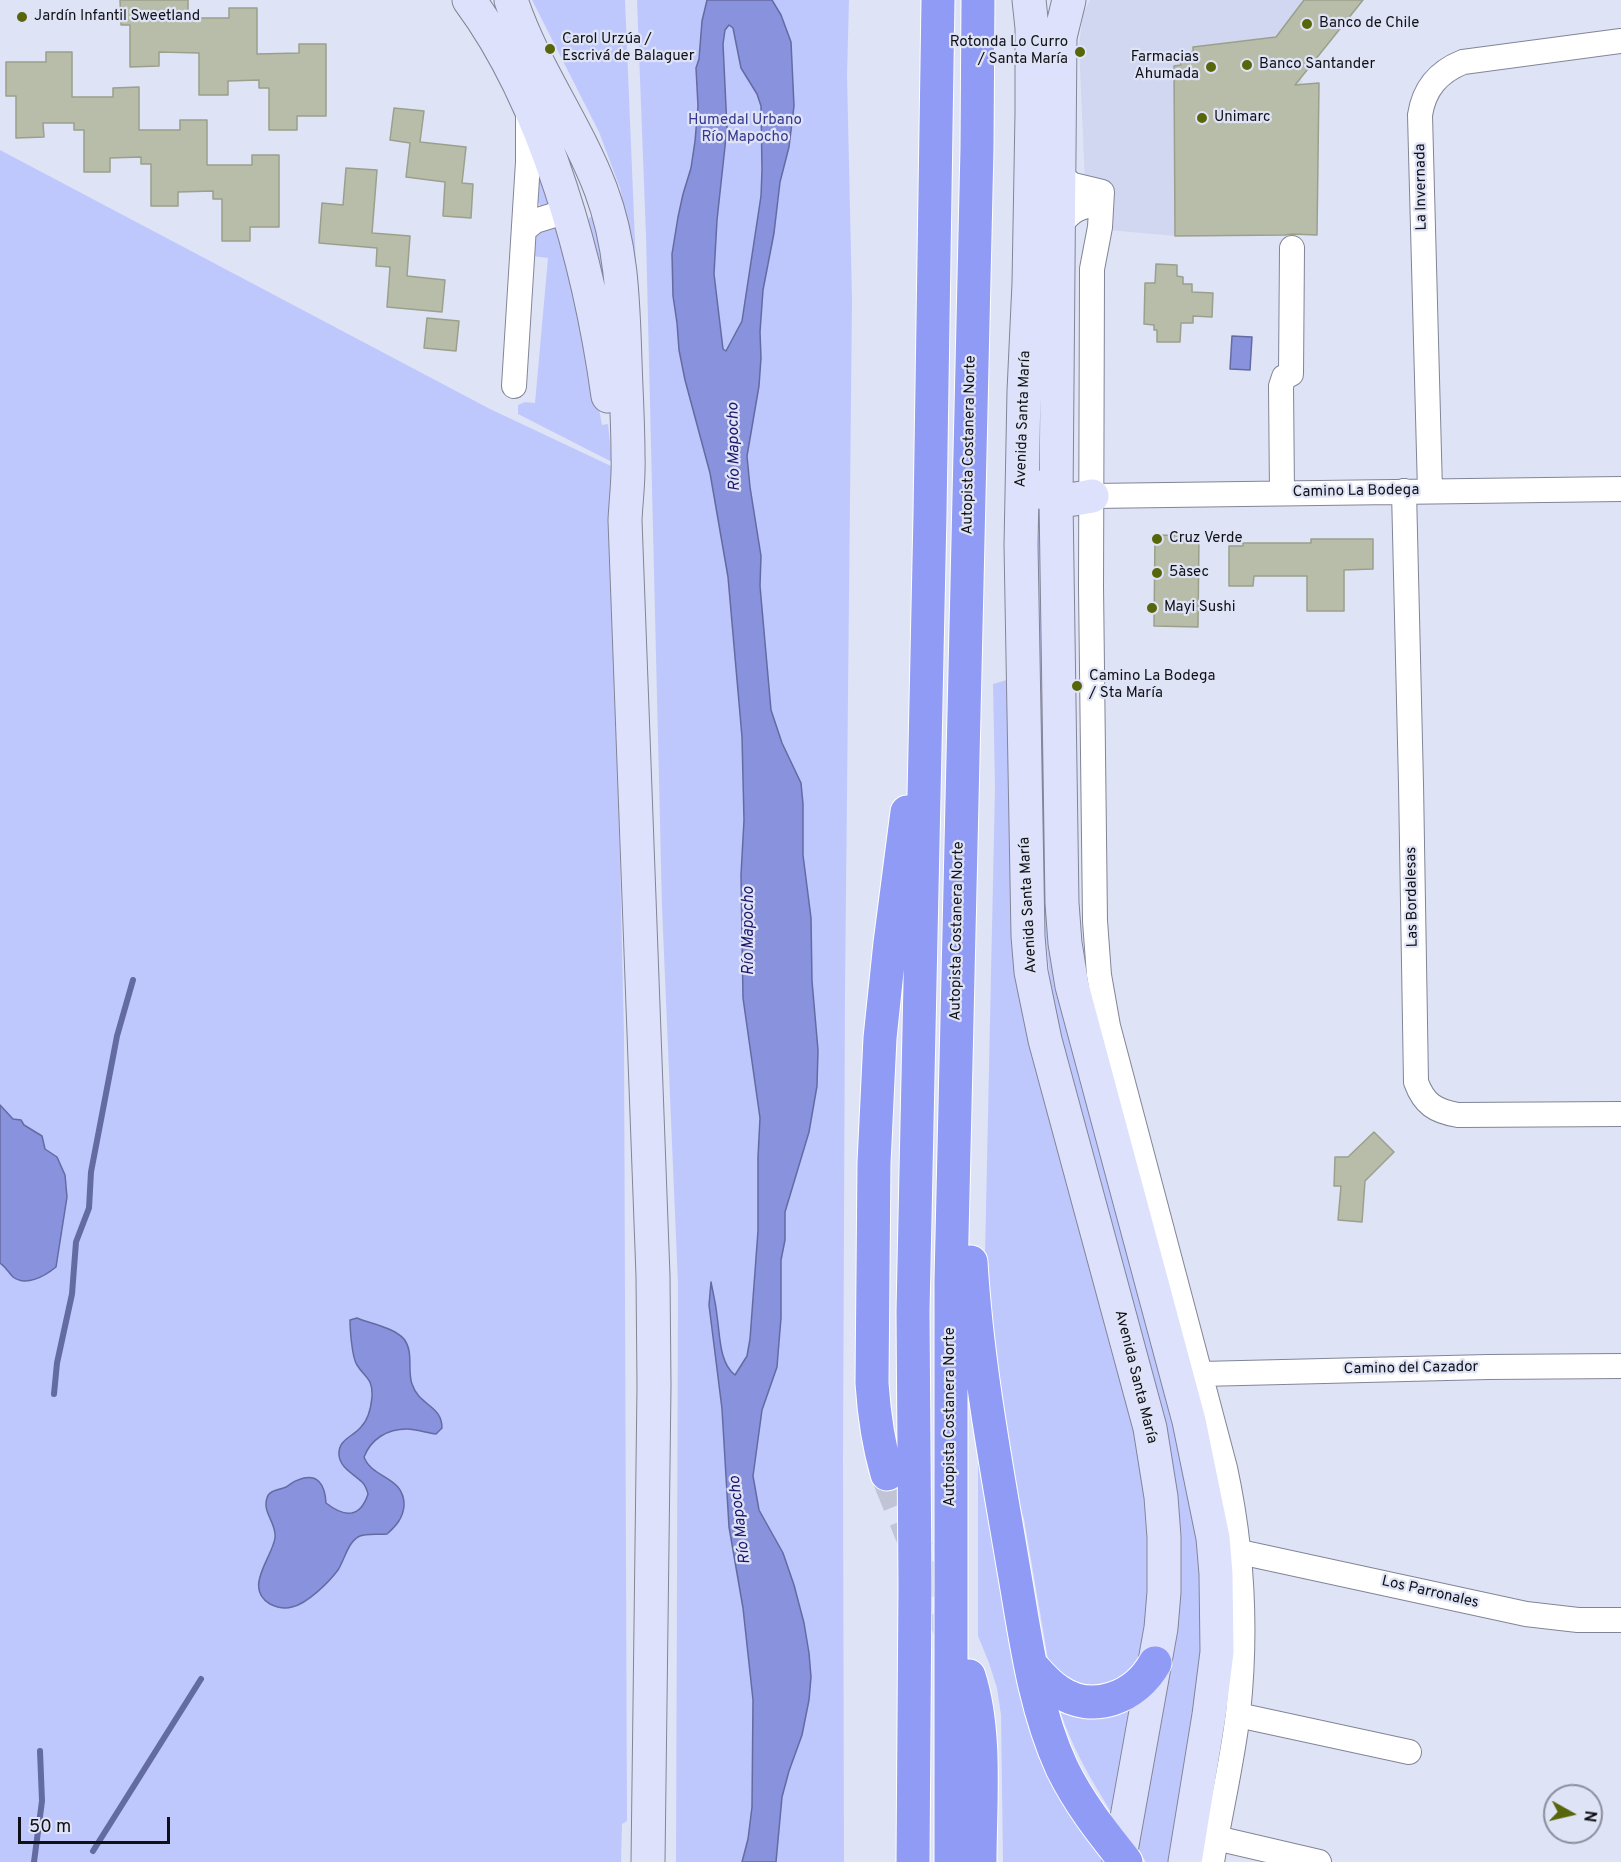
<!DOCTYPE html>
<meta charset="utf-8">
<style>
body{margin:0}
#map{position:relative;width:1621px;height:1862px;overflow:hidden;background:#dfe3f6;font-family:Overpass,sans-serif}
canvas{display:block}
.north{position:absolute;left:1543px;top:1784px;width:60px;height:60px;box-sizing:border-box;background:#dfe3f6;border:2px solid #8c8f9d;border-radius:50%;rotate:98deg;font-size:16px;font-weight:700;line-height:24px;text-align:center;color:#101117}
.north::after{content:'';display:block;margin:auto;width:21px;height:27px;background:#58660b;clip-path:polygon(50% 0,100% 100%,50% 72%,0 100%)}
.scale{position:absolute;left:18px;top:1817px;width:152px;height:27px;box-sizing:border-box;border:3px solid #101117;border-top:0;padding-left:8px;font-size:18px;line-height:21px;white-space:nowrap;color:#101117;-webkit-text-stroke:4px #dfe3f6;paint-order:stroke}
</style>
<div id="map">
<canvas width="1621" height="1862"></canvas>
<div class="north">N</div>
<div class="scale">50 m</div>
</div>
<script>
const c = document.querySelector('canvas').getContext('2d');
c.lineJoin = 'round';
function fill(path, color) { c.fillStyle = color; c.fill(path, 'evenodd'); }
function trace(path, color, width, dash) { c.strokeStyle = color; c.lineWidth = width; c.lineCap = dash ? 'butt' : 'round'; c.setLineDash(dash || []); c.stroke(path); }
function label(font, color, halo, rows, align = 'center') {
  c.font = font + ' Overpass,sans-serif'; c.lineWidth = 4.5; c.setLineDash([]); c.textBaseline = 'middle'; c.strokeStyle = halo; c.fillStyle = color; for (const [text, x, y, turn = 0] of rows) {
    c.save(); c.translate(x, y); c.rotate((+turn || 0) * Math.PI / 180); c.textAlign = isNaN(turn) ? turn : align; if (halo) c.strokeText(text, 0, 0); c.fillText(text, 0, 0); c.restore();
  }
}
fill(new Path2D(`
 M 1090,0 L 1358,0 L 1359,6 L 1301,77 L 1302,84 L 1319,83 L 1317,235 L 1175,236 L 1087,228 L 1079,45 L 1083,14 Z`), '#d2d7f1');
fill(new Path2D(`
 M 532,0 L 625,0 L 636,266 L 620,188 L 599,132 Z
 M 637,0 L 849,0 L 847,76 L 852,299 L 845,992 L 843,1457 L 844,1862 L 676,1862 L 678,1285 L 662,907 L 646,236 Z
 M 540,147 L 560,204 L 543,209 L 537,201 Z
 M 0,150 L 490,409 L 611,466 L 624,1036 L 627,1821 L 622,1824 L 621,1862 L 0,1862 Z
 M 598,211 L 616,335 L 587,231 L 589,218 Z
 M 565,221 L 602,425 L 608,424 L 612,462 L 518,414 L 518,405 L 525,402 L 535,403 L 548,258 L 532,256 C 534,226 537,227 565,221 Z
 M 1035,535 L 1045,535 L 1049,907 L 1194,1486 L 1209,1625 L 1174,1862 L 1146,1862 L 1136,1846 L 1175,1623 L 1075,1098 L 1051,988 L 1045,929 Z
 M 1010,679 L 1014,893 L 1147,1473 L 1152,1609 L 1138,1665 L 1113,1686 L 1077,1687 L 1055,1672 L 1048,1659 L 1024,1519 L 1015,1490 L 984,1302 L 995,787 L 993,684 Z
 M 978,1440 L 1024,1688 L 1108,1862 L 1003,1862 L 1001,1715 L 997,1688 L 989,1663 L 978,1636 Z
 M 1133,1702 L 1113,1815 C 1090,1778 1074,1751 1060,1711 Z`), '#bfc8fd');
const water = new Path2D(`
 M 707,0 L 772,0 L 781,15 L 791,42 L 794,106 L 789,147 L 780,182 L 774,233 L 763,290 L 760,332 L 761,358 L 759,386 L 747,456 L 750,487 L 761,556 L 760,586 L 771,710 L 782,743 L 801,783 L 803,804 L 803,855 L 811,918 L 812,981 L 818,1050 L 817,1086 L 809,1132 L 785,1212 L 785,1240 L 781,1260 L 781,1318 L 778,1354 L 777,1367 L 762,1410 L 753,1476 L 759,1510 L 783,1553 L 794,1585 L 804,1623 L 809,1653 L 811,1677 L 809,1700 L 802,1735 L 789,1771 L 782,1797 L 776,1862 L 742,1862 L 748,1839 L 752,1807 L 753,1700 L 743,1608 L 729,1527 L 722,1409 L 709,1305 L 711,1282 C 713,1293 716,1304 717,1316 C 720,1334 719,1363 735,1375 L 747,1356 L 750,1339 L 758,1231 L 758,1157 L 760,1118 L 743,998 L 741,875 L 744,820 L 742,737 L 728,577 L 710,473 L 685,380 L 679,350 L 677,323 L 673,296 L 672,254 L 678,217 L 683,194 L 691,168 L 695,141 L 698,106 L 696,68 L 699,59 L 702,21 ZM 729,25 L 733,28 L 741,68 L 757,94 L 761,106 L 762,170 L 761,196 L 742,321 L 726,351 L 723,349 L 714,274 L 717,220 L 727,128 L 723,44 L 725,30 Z
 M 1232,336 L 1252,337 L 1250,370 L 1230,369 Z
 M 0,1105 L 13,1119 L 21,1120 L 24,1125 L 42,1136 L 45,1149 L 57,1157 L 65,1175 L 67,1197 L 56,1267 C 45,1276 26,1287 13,1277 C 8,1272 6,1267 0,1263 Z
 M 357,1318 C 371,1324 393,1327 404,1339 C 414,1352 407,1370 412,1384 C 419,1406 442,1405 442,1428 L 436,1434 C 427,1433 416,1429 407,1429 C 387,1429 371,1439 364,1457 C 372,1479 405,1476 404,1506 C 403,1518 396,1526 387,1534 C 379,1535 368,1533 360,1536 C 348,1541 345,1559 338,1570 C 329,1582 307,1604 292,1607 C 285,1609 276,1607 270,1604 C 243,1588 272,1558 275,1538 C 277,1523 262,1513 267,1498 C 269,1490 279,1490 286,1487 C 290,1485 293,1481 298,1480 C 318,1472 325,1485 326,1503 C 344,1517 360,1519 368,1494 C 367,1490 365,1485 362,1482 C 354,1474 340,1468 339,1455 C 338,1439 353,1437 361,1427 C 368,1420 371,1407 372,1397 C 373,1378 365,1378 357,1365 C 352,1358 350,1329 350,1320 Z`);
fill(water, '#8892dd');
trace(water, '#646ba2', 1.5);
trace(new Path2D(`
 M 54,1394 L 57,1363 L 72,1294 L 76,1242 L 89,1208 L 91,1172 L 117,1036 L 133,980
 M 93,1851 L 201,1679
 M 34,1862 L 42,1801 L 40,1751`), '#646ba2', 6);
const building = new Path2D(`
 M 120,0 L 188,0 L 188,18 L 229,18 L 229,8 L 257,8 L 257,54 L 299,53 L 299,44 L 326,44 L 326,116 L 297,116 L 297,130 L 269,130 L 269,88 L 259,88 L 259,80 L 228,81 L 228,95 L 199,95 L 199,53 L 159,52 L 159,66 L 130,67 L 130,25 L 121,25 Z
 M 1304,0 L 1363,0 L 1295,85 L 1319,83 L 1317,235 L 1292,234 L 1285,235 L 1175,236 L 1174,66 L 1181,65 L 1180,54 L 1193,52 L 1193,47 L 1276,37 Z
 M 46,52 L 72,52 L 72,97 L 113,97 L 113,88 L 139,87 L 139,130 L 180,130 L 180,120 L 207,120 L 207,165 L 252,165 L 252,155 L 279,155 L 279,227 L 250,227 L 250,241 L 222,241 L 222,199 L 213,199 L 213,191 L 178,192 L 178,206 L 151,206 L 151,164 L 141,164 L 141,157 L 110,158 L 110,172 L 84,172 L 84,130 L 74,130 L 74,123 L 43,123 L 44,137 L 16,138 L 16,96 L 6,96 L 6,62 L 46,62 Z
 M 394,108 L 424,111 L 420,142 L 466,147 L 462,183 L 473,184 L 471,218 L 443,216 L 445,182 L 406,177 L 410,143 L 390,140 Z
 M 346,168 L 377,170 L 372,233 L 410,236 L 407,276 L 445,280 L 442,312 L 387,307 L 390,267 L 376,266 L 377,248 L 319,243 L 322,203 L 343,205 Z
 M 1156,264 L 1177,265 L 1177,276 L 1183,277 L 1183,284 L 1192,284 L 1192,292 L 1213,293 L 1212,317 L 1193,316 L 1193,323 L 1181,323 L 1180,342 L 1157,342 L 1157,330 L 1154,330 L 1154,325 L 1144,324 L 1145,283 L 1155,283 Z
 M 427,318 L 459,321 L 456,351 L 424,348 Z
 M 1155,535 L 1199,536 L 1198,627 L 1154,626 Z
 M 1311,539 L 1373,539 L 1373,569 L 1344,570 L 1344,611 L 1307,611 L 1307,576 L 1254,576 L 1253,586 L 1229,586 L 1229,546 L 1243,546 L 1243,543 L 1311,543 Z
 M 1374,1132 L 1394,1152 L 1365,1181 L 1362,1222 L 1338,1220 L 1341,1186 L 1334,1186 L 1335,1157 L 1348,1157 Z`);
fill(building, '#b8bdaa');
trace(building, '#9ba08d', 1.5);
trace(new Path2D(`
 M 887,1474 L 951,1633`), '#c0c4d5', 33, [33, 16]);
const street = new Path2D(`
 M 1060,176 L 1073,185 L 1102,192 L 1100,227 L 1092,269 L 1091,586 L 1095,921 L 1099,975 L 1108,1026 L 1225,1468 C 1243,1551 1247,1629 1238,1713 C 1232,1763 1220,1813 1212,1862
 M 1059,227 C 1072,209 1079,207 1101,203
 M 524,230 L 535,221 L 567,211
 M 514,386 L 528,162 L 528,114
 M 1404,491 L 1411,784 L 1416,1082 C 1424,1104 1435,1111 1458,1115 L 1621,1114
 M 1430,491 L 1420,115 C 1424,89 1438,72 1463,62 L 1621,41
 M 1282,493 L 1281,386 L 1284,377 L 1291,374 L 1292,248
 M 1092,496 L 1621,489
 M 1201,1374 L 1488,1367 L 1621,1366
 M 1240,1552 L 1526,1614 L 1578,1620 L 1621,1620
 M 1238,1715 L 1409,1752
 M 1216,1838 L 1319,1862`);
const secondary = new Path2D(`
 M 469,0 C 547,105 590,267 608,396
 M 511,0 C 533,67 576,124 601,190 C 622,246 623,301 625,361 C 626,392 628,424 628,456 C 629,478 626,499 625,520 L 653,1276 L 654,1386 L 648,1862
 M 1029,0 L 1032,28 L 1032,113 L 1029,283 L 1024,391 L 1021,545 L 1028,936 L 1031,972 L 1045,1040 L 1150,1428 L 1161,1497 L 1164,1537 L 1164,1592 L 1161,1628 L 1119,1862
 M 1069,0 L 1060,37 L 1056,500 L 1062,903 L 1065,943 L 1072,986 L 1189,1421 L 1213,1538 L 1216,1574 L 1217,1652 L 1209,1715 L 1185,1862
 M 1038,487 C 1055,505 1070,500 1092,496`);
const highway = new Path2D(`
 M 971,1262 C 977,1364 996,1464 1013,1565 C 1025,1633 1033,1705 1062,1768 C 1079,1803 1102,1832 1126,1862
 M 887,1474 C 878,1443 874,1414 872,1383 L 874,1163 L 880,1038 L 890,943 L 907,812
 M 1031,1665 C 1039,1674 1047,1684 1058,1691 C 1093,1715 1136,1697 1155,1663
 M 969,1676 C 987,1732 980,1803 980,1862
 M 913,1862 L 915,1585 L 913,1311 L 930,514 L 938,0
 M 951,1862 L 951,1280 L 977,148 L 978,0`);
trace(street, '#828597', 26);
trace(secondary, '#828597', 35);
trace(highway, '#fff', 35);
trace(street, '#fff', 24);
trace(secondary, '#dee1fc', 33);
trace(highway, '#909bf5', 33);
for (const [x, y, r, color] of [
 [22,17,6,"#58660b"],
 [1307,24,6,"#58660b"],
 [550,49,6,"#58660b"],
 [1080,52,6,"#58660b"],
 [1247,65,6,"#58660b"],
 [1211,67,6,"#58660b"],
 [1202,118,6,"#58660b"],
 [1157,539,6,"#58660b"],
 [1157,573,6,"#58660b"],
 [1152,608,6,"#58660b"],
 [1077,686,6,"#58660b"]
]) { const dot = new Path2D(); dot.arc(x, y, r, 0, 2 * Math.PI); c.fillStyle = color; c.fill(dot); trace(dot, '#dfe3f6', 2); }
label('15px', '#101117', '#dfe3f6', [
 ["Jardín Infantil Sweetland",34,17],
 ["Banco de Chile",1319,24],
 ["Carol Urzúa /",562,40],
 ["Escrivá de Balaguer",562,57],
 ["Rotonda Lo Curro",1068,43,"right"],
 ["/ Santa María",1068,60,"right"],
 ["Farmacias",1199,58,"right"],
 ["Ahumada",1199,75,"right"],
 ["Banco Santander",1259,65],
 ["Unimarc",1214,118],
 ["Cruz Verde",1169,539],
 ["5àsec",1169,573],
 ["Mayi Sushi",1164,608],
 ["Camino La Bodega",1089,677],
 ["/ Sta María",1089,694]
], 'left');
label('15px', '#35368c', '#dfe3f6', [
 ["Humedal Urbano",745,121],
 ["Río Mapocho",745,138]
]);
label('15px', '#101117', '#dfe3f6', [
 ["La Invernada",1422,187,-91],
 ["Avenida Santa María",1024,419,-88],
 ["Autopista Costanera Norte",970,445,-89],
 ["Camino La Bodega",1356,492,-1],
 ["Las Bordalesas",1413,897,-91],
 ["Avenida Santa María",1029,905,-93],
 ["Autopista Costanera Norte",958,931,-89],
 ["Camino del Cazador",1411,1369,-1],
 ["Avenida Santa María",1135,1377,76],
 ["Autopista Costanera Norte",951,1417,-90],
 ["Los Parronales",1430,1593,13]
]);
label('italic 16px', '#1e166c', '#dfe3f6', [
 ["Río Mapocho",735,447,-91],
 ["Río Mapocho",750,931,-90],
 ["Río Mapocho",741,1520,-97]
]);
</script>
